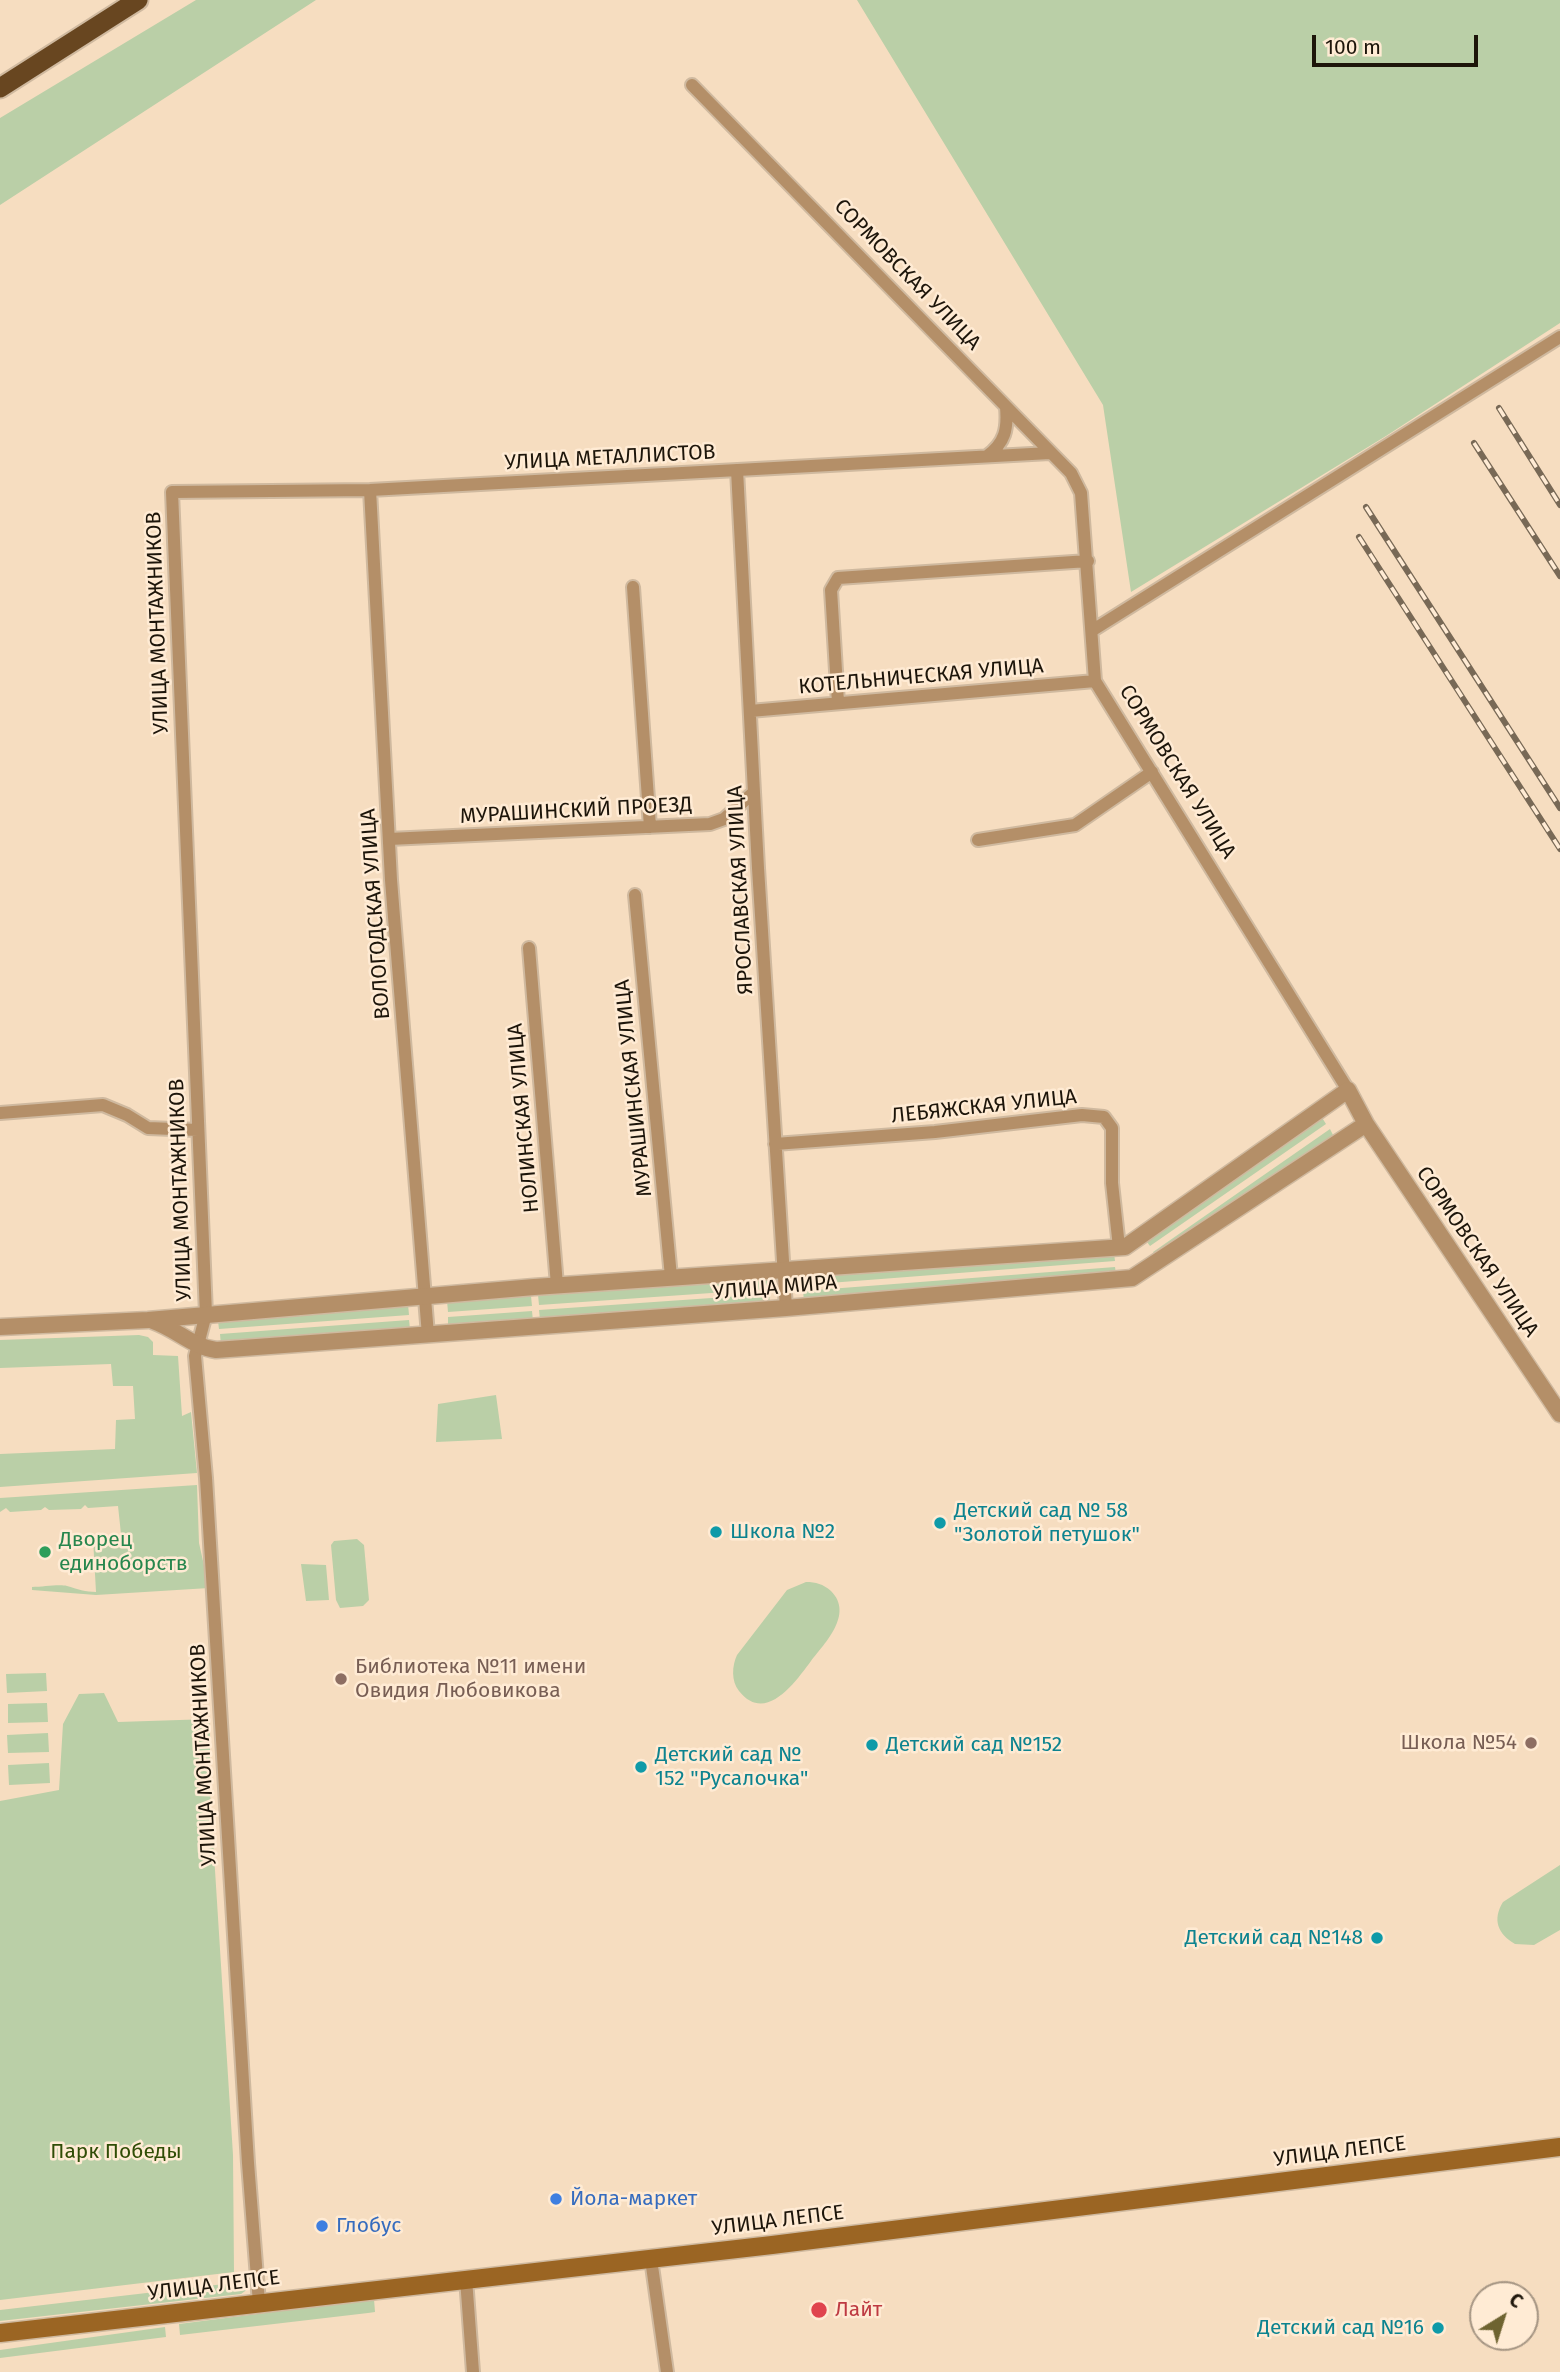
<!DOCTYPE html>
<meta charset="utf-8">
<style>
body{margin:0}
#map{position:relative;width:1560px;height:2372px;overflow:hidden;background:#f6ddc0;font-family:"Fira Sans",sans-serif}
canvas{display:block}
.north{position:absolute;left:1469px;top:2281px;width:70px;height:70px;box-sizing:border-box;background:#ffebd4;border:2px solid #a59583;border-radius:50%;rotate:38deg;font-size:19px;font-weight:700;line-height:28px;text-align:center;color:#1d150a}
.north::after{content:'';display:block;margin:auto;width:24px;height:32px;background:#6e6330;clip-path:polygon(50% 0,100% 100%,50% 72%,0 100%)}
.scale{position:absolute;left:1312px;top:35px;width:166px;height:32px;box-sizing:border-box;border:4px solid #1d150a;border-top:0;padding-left:9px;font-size:21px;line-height:24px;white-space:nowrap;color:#1d150a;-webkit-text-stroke:5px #ffebd4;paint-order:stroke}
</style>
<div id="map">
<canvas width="1560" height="2372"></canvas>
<div class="north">С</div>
<div class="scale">100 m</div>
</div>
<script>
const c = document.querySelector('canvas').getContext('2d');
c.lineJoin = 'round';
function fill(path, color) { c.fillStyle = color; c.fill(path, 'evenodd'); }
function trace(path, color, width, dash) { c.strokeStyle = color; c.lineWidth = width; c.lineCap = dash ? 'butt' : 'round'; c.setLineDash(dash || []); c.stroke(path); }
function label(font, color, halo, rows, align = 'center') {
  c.font = font + ' "Fira Sans",sans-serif'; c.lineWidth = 5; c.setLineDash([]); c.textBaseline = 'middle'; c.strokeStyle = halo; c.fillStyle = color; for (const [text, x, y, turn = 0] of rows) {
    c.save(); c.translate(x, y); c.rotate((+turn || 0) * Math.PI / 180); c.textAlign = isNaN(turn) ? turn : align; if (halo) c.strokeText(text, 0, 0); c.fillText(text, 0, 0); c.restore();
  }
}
fill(new Path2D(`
 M 196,0 L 316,0 L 0,205 L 0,118 Z
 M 857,0 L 1560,0 L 1560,323 L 1386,436 L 1131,592 L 1103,405 Z
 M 1321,1116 L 1326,1124 L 1150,1246 L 1144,1238 Z
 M 1330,1129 L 1334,1137 L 1157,1258 L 1153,1252 Z
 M 1114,1253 L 1115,1261 L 803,1285 L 802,1276 Z
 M 1115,1267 L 1116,1274 L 804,1301 L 803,1291 Z
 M 768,1279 L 769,1289 L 539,1305 L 538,1295 Z
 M 769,1294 L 770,1303 L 540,1320 L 539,1310 Z
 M 531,1296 L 532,1306 L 448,1312 L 447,1301 Z
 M 408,1304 L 409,1315 L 219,1329 L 218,1321 Z
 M 532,1311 L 533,1321 L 448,1327 L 448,1317 Z
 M 409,1320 L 410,1329 L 221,1345 L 220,1334 Z
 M 139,1335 L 148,1337 L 153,1342 L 153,1355 L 178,1356 L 182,1416 L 191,1412 L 197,1473 L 0,1487 L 0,1454 L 115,1449 L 116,1420 L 135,1419 L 133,1386 L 113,1386 L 111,1364 L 0,1368 L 0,1340 Z
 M 496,1395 L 502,1439 L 436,1442 L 438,1404 Z
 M 197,1485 L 199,1543 L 209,1588 L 96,1595 L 32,1590 L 32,1587 C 43,1587 59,1584 67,1586 C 77,1589 86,1592 96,1592 L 93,1538 L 121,1534 L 118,1506 L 88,1508 L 85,1505 L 81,1509 L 49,1510 L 45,1507 L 41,1510 L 10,1512 L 6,1508 L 0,1512 L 0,1498 Z
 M 357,1539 L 364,1545 L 369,1600 L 363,1606 L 340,1608 L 336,1600 L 331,1545 L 334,1541 Z
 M 301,1564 L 326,1565 L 329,1600 L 306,1601 Z
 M 806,1582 C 816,1582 823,1584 831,1591 C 854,1614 825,1643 811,1661 C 796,1681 766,1725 739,1691 C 731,1681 732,1666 737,1655 L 787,1590 Z
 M 46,1673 L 47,1691 L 7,1693 L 6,1674 Z
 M 104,1693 L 118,1722 L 210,1719 L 210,1791 L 233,2155 L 234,2272 L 0,2300 L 0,1801 L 59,1790 L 63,1724 L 79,1694 Z
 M 47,1703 L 48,1722 L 8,1723 L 8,1704 Z
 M 48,1733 L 49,1752 L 8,1753 L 7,1735 Z
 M 49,1763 L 50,1783 L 9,1785 L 8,1765 Z
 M 1560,1865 L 1560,1930 L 1534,1945 L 1515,1944 C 1498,1934 1492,1920 1503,1902 Z
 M 250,2281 L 248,2289 L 241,2294 L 0,2321 L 0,2310 Z
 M 374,2299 L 375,2312 L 368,2313 L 180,2335 L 179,2324 Z
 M 165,2327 L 166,2337 L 0,2358 L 0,2350 Z`), '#bacfa7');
const minor = new Path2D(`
 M 692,85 L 1071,473 L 1081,493 L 1095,681 L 1348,1090
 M 987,456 C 1005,443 1008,429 1006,407
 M 737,470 L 758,868 L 786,1308
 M 370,490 L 391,880 L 428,1335
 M 633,587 L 650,827
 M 1093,630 L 1560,337
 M 838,703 L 831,590 L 838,578 L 1088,561
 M 750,711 L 1095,681
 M 389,839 L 710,824 L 724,819 L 754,792
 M 978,840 L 1075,825 L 1152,772
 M 635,895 L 671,1277
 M 529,948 L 557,1285
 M 0,1113 L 103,1105 L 127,1115 L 148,1128 L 198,1130
 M 775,1144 L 935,1132 L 1082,1115 L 1104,1117 L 1112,1128 L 1112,1183 L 1119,1247
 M 651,2259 L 667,2372
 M 466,2279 L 473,2372
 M 259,2303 L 248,2163 L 206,1478 L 195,1356 L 206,1314 L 172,492 L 370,490 L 1050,453`);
const tertiary = new Path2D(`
 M 153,1321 C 176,1329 193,1347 216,1350 L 786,1308 L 1132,1278 L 1366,1124
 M 0,1327 L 148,1320 L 534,1287 L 1125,1247 L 1348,1090 L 1366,1124 L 1560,1414`);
const secondary = new Path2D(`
 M 0,2333 L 772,2245 L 1560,2147`);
const trunk = new Path2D(`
 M 0,88 L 138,0`);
trace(minor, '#cfb99f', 16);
trace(tertiary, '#cfb99f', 19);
trace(secondary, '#cfb99f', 21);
trace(trunk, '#cfb99f', 23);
trace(minor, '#b48f68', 12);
trace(tertiary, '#b48f68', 16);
trace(secondary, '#9b6523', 18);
trace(trunk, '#684620', 19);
const rail = new Path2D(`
 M 1499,408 L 1560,505
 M 1474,443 L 1560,576
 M 1366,507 L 1560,808
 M 1359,537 L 1560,849`);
trace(rail, '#786956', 6);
trace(rail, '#ffebd4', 3.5, [10]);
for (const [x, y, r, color] of [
 [940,1523,7,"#0f9aa8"],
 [716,1532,7,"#0f9aa8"],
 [45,1552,7,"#2e9e5b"],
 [341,1679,7,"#8d6e63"],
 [1531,1743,7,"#8d6e63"],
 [872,1745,7,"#0f9aa8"],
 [641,1767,7,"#0f9aa8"],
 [1377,1938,7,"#0f9aa8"],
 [556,2199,7,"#3f7fe0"],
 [322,2226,7,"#3f7fe0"],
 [819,2310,9,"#e0444e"],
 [1438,2328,7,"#0f9aa8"]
]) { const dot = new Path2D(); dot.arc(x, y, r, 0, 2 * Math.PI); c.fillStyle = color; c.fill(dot); trace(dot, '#ffebd4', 2.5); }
label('21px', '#1d150a', '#ffebd4', [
 ["СОРМОВСКАЯ УЛИЦА",907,275,46],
 ["УЛИЦА МЕТАЛЛИСТОВ",610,458,-3],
 ["УЛИЦА МОНТАЖНИКОВ",158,623,-92],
 ["КОТЕЛЬНИЧЕСКАЯ УЛИЦА",921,677,-5],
 ["СОРМОВСКАЯ УЛИЦА",1177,772,58],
 ["МУРАШИНСКИЙ ПРОЕЗД",576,811,-3],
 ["ЯРОСЛАВСКАЯ УЛИЦА",741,890,-93],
 ["ВОЛОГОДСКАЯ УЛИЦА",376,914,-94],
 ["МУРАШИНСКАЯ УЛИЦА",634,1088,-96],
 ["ЛЕБЯЖСКАЯ УЛИЦА",984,1107,-6],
 ["НОЛИНСКАЯ УЛИЦА",524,1118,-95],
 ["УЛИЦА МОНТАЖНИКОВ",181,1190,-92],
 ["СОРМОВСКАЯ УЛИЦА",1477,1252,56],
 ["УЛИЦА МИРА",775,1288,-5],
 ["УЛИЦА МОНТАЖНИКОВ",204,1755,-93],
 ["УЛИЦА ЛЕПСЕ",1340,2152,-7],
 ["УЛИЦА ЛЕПСЕ",778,2221,-7],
 ["УЛИЦА ЛЕПСЕ",214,2286,-7]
]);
label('21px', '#0d838f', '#ffebd4', [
 ["Детский сад № 58",954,1511],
 ["\"Золотой петушок\"",954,1535],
 ["Школа №2",730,1532],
 ["Детский сад №152",886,1745],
 ["Детский сад №",655,1755],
 ["152 \"Русалочка\"",655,1779],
 ["Детский сад №148",1363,1938,"right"],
 ["Детский сад №16",1424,2328,"right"]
], 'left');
label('21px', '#27864d', '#ffebd4', [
 ["Дворец",59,1540],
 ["единоборств",59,1564]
], 'left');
label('21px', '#785e54', '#ffebd4', [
 ["Библиотека №11 имени",355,1667],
 ["Овидия Любовикова",355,1691],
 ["Школа №54",1517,1743,"right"]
], 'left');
label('21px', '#304d06', '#ffebd4', [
 ["Парк Победы",116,2152]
]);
label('21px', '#366cbe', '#ffebd4', [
 ["Йола-маркет",570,2199],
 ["Глобус",336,2226]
], 'left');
label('21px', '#be3a42', '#ffebd4', [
 ["Лайт",835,2310]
], 'left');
</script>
